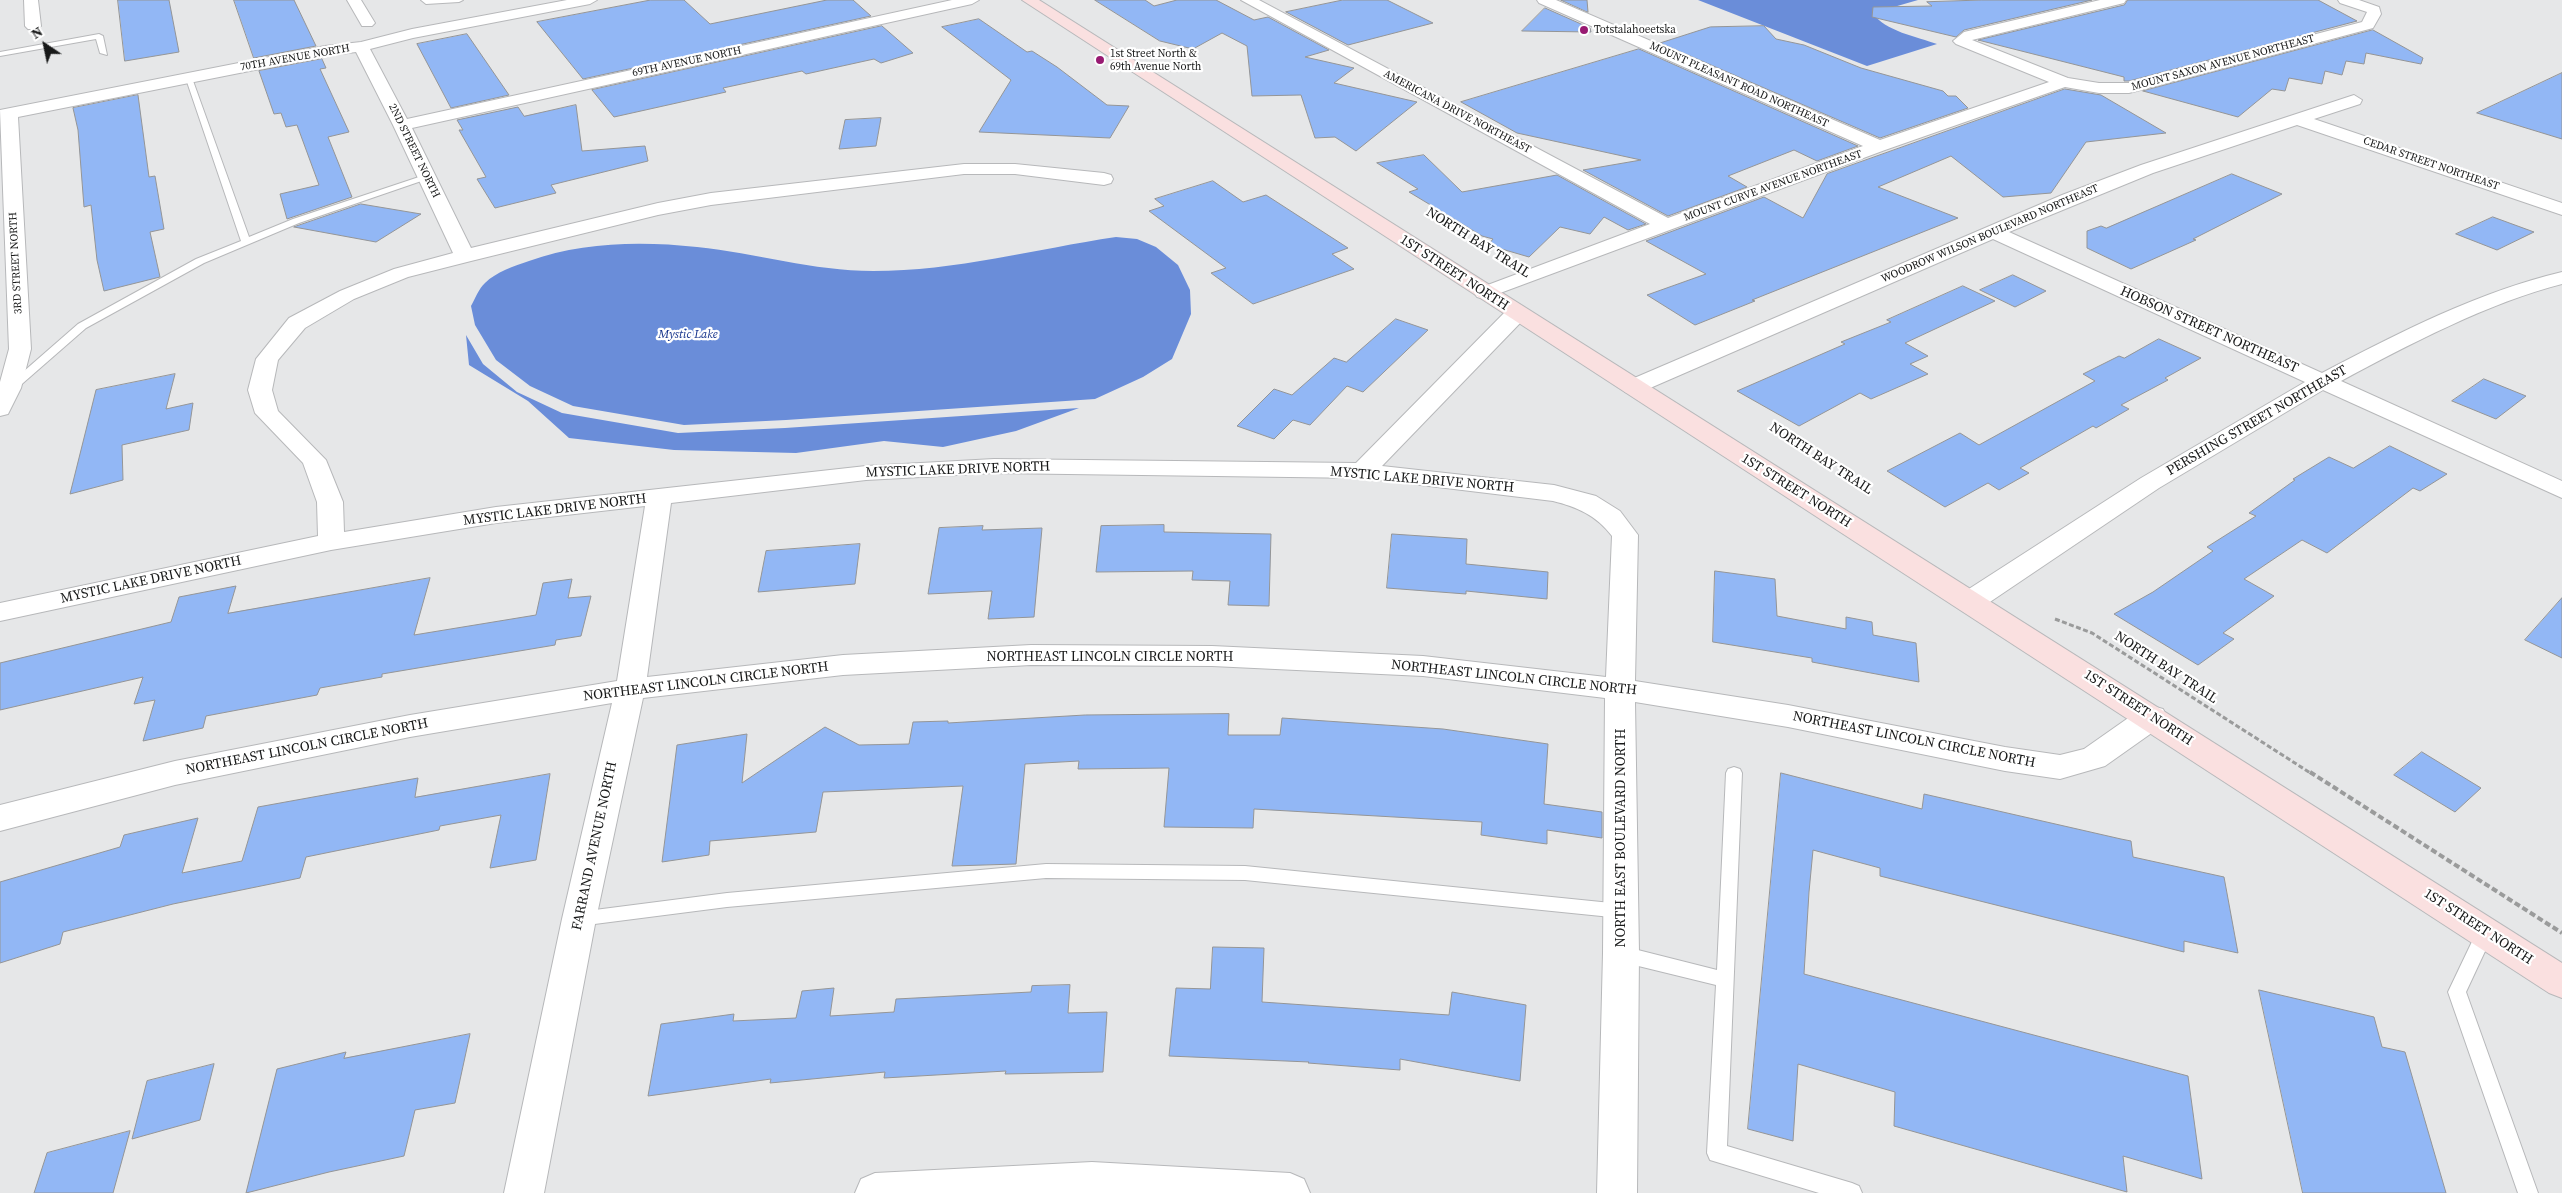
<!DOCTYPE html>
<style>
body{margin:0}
#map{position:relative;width:2562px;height:1193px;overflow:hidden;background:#e6e7e8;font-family:"Source Serif 4",serif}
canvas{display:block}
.north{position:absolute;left:20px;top:20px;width:50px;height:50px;-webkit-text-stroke:4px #fff;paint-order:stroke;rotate:326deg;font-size:14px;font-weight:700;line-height:20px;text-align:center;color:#181919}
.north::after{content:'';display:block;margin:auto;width:18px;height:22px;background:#181919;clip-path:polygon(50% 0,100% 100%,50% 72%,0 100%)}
</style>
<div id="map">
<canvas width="2562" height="1193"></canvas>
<div class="north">N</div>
</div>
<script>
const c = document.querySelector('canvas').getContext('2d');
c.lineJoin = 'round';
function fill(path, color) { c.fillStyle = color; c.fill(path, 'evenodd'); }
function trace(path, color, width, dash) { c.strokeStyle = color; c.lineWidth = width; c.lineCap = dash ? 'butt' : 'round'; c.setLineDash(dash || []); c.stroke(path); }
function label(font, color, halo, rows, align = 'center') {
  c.font = font + ' "Source Serif 4",serif'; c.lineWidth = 4.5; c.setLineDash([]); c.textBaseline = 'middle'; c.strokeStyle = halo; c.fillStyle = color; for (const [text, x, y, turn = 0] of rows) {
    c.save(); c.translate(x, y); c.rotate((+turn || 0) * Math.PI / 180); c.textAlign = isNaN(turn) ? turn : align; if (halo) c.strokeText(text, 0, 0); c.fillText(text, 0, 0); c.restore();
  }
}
fill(new Path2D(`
 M 1698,0 L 1918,0 L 1873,13 C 1884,31 1918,37 1937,44 L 1867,66 Z
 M 1116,237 L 1137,239 L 1156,247 L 1178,265 L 1190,290 L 1191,314 L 1172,359 L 1143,377 L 1095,399 L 786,420 L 684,425 L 573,406 L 530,386 L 496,360 L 475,325 L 471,306 C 475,299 479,288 485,283 C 496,272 514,266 529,261 C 581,242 641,241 697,247 C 756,253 813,271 873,271 C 956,271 1035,249 1116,237 Z
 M 466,335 L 483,364 L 517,392 L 562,413 L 678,433 L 785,428 L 1079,408 L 1016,431 L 943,447 L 884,441 L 796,453 L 674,450 L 569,438 L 528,401 L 469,365 Z`), '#6a8dd9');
const building = new Path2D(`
 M 118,0 L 169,0 L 179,52 L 125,61 Z
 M 234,0 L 294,0 L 316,46 L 254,58 Z
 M 651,0 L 684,0 L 710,24 L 827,0 L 853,0 L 871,16 L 583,79 L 537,22 Z
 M 1095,0 L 1145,0 L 1154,6 L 1177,0 L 1216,0 L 1254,20 L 1268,17 L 1329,50 L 1305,57 L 1354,68 L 1334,83 L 1417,102 L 1356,151 L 1335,137 L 1315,138 L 1301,95 L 1252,96 L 1247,46 L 1222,33 L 1193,49 L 1160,41 Z
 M 1343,0 L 1387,0 L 1433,23 L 1348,45 L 1286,12 Z
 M 1561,0 L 1587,0 L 1588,12 Z
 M 1982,0 L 2092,0 L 1964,30 L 1956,37 L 1872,17 L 1873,7 L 1932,6 L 1927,2 Z
 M 2128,0 L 2318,0 L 2357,21 L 2129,81 L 2124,81 L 2124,77 L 1978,40 L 2124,5 Z
 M 1545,8 L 1590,28 L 1591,32 L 1522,31 Z
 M 979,19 L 1027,52 L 1032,51 L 1057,67 L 1107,105 L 1129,106 L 1110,138 L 979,132 L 1011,80 L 942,27 Z
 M 882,26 L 913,53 L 881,63 L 874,59 L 806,74 L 802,71 L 723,88 L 726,92 L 614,117 L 592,90 Z
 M 1764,26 L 1776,39 L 1804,45 L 1861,68 L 1943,91 L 1948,96 L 1956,96 L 1968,108 L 1880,138 L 1660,43 L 1710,27 Z
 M 2373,30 L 2423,58 L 2421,64 L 2366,53 L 2364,64 L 2346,61 L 2342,75 L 2325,71 L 2322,84 L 2289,78 L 2285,91 L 2272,89 L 2238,117 L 2143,91 Z
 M 467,34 L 509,95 L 451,108 L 417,44 Z
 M 1639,49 L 1858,146 L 1817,161 L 1794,150 L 1728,176 L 1747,187 L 1668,216 L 1583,170 L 1641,160 L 1517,133 L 1461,102 Z
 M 322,59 L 326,68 L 320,69 L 349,132 L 328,137 L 352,197 L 287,219 L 280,194 L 319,185 L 297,125 L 286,127 L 281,113 L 274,114 L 259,71 Z
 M 2562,73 L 2562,139 L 2477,113 Z
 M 2065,89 L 2101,95 L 2166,133 L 2086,142 L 2051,193 L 2003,197 L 1951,156 L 1878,187 L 1958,218 L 1752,300 L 1755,301 L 1695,325 L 1647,295 L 1706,274 L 1646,241 L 1764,197 L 1803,218 L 1827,174 Z
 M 138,95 L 149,177 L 155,176 L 164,229 L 150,232 L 160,277 L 104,291 L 97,260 L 91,205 L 84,207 L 78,130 L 73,108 Z
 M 576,105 L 582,151 L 645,146 L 648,161 L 551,185 L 556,193 L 495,208 L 477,179 L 486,177 L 459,130 L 463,130 L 457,120 L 518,107 L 524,116 Z
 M 881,118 L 876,146 L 839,149 L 845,120 Z
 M 1424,155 L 1462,192 L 1557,175 L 1646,224 L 1628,230 L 1604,217 L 1590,234 L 1560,227 L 1529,257 L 1488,245 L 1493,239 L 1482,236 L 1409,192 L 1418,189 L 1377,163 Z
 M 2232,174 L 2282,194 L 2193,239 L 2196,240 L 2131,269 L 2087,248 L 2087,231 L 2101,226 L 2106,228 Z
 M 1213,181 L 1243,202 L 1266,195 L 1348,248 L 1332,254 L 1354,269 L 1253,304 L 1211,273 L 1226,268 L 1149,211 L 1164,206 L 1155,199 Z
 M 361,204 L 421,214 L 376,242 L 294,227 Z
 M 2493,217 L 2534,232 L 2497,250 L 2456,234 Z
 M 2013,275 L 2046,291 L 2015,307 L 1980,290 Z
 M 1963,286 L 1995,301 L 1905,343 L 1928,356 L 1910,364 L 1928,374 L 1871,399 L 1860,393 L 1799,426 L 1737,391 L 1845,344 L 1841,342 L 1891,322 L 1887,320 Z
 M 1396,319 L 1428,330 L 1363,392 L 1347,386 L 1310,425 L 1293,420 L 1274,439 L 1237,426 L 1274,389 L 1292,395 L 1334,358 L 1346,362 Z
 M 2159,339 L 2201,358 L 2165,378 L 2168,380 L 2121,405 L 2129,409 L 2096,428 L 2093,426 L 2020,468 L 2029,473 L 1999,490 L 1988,483 L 1945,507 L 1887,471 L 1960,433 L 1979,445 L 2095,381 L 2083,374 L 2119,356 L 2124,358 Z
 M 175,374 L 166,409 L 193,403 L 189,430 L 122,445 L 123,480 L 70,494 L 96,390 Z
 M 2484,379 L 2526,396 L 2496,419 L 2452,401 Z
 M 2390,446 L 2447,474 L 2420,491 L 2413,488 L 2327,553 L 2302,540 L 2244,579 L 2274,596 L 2223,633 L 2234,639 L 2198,665 L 2114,614 L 2153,592 L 2213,551 L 2207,547 L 2256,516 L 2249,513 L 2295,480 L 2293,479 L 2329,457 L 2353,468 Z
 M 1164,525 L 1164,532 L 1271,534 L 1269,606 L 1228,605 L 1230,581 L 1192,580 L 1193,571 L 1096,572 L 1101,526 Z
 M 983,526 L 982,530 L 1042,528 L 1034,617 L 988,619 L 992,591 L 928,594 L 939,528 Z
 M 1392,534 L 1467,539 L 1466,564 L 1548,572 L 1547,599 L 1466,591 L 1466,594 L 1387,588 Z
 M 860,544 L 855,584 L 758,592 L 766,551 Z
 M 1715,571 L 1775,579 L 1777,616 L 1846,629 L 1846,617 L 1872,622 L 1873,635 L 1916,643 L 1919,682 L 1812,662 L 1812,658 L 1713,642 Z
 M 430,578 L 414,635 L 536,615 L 543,583 L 572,579 L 568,598 L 591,596 L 581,636 L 556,640 L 555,645 L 382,674 L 382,677 L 320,688 L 317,695 L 206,716 L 203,728 L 143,741 L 155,700 L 134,704 L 143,677 L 0,710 L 0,663 L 171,622 L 179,597 L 236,586 L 228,613 Z
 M 2562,598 L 2562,658 L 2525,640 Z
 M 1229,714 L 1228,735 L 1280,735 L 1282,718 L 1443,729 L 1548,744 L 1544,804 L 1602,812 L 1602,838 L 1547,830 L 1547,844 L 1481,835 L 1482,822 L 1254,809 L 1253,828 L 1164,827 L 1169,768 L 1078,769 L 1079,761 L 1025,764 L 1016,864 L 952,866 L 963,786 L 823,792 L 816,832 L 710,841 L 709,855 L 662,862 L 677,745 L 747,734 L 742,783 L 825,727 L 859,745 L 909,744 L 913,722 L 948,721 L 948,723 L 1085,715 Z
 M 2422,752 L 2481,788 L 2455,812 L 2394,775 Z
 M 1781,773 L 1922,809 L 1924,794 L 2121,839 L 2131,841 L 2133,857 L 2224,877 L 2238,953 L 2184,941 L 2184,952 L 1880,876 L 1880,868 L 1813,850 L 1809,892 L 1804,974 L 2188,1076 L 2202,1179 L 2123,1156 L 2127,1192 L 1894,1126 L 1895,1092 L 1798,1064 L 1793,1141 L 1748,1129 Z
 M 550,774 L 536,860 L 490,868 L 501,815 L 440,826 L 439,830 L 306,857 L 300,878 L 173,904 L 63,932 L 60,944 L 0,963 L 0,882 L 120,847 L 124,835 L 198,818 L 182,873 L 242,861 L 258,807 L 418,778 L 415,797 Z
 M 1213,947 L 1264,948 L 1262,1002 L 1449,1015 L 1452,992 L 1526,1005 L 1520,1081 L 1400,1059 L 1400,1070 L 1308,1063 L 1309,1062 L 1169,1056 L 1176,988 L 1210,989 Z
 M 1070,985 L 1068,1013 L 1107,1012 L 1103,1072 L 1005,1074 L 1006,1071 L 884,1078 L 885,1072 L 770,1083 L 771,1079 L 648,1096 L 661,1024 L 734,1014 L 733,1021 L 796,1018 L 802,991 L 834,988 L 830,1016 L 894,1012 L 896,999 L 1031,992 L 1032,986 Z
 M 2259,990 L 2374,1017 L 2382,1047 L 2405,1052 L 2446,1193 L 2303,1193 Z
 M 470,1034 L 455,1103 L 415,1110 L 404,1156 L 329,1172 L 246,1193 L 277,1069 L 346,1052 L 344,1058 Z
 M 214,1064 L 200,1120 L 132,1139 L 147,1081 Z
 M 130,1131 L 113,1193 L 34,1193 L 47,1153 Z`);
fill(building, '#92b7f5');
trace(building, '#949596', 1);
const lane = new Path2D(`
 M 421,0 L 463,0 L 459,2 L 426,4 Z
 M 99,34 L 103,36 L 107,55 L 100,53 L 96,39 L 0,56 L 0,52 Z
 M 185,76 L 192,78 L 249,237 L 293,219 L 425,175 L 433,177 L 299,223 L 204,263 L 86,328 L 15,390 L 7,390 L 7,386 L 78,324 L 196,259 L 241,241 Z
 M 1734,767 L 1740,769 L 1742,773 L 1727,1146 L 1852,1183 L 1859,1186 L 1862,1193 L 1819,1193 L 1710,1160 L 1707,1153 L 1716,985 L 1622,962 L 1616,959 L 1613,954 L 1616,949 L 1622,946 L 1717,970 L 1726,773 L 1728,769 Z
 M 1046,864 L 1245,866 L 1621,904 L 1627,906 L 1630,911 L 1627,916 L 1621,918 L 1245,880 L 1046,878 L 727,907 L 579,926 L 573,924 L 570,919 L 573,914 L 579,912 L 727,893 Z
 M 2485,925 L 2491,927 L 2494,932 L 2466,992 L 2538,1193 L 2518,1193 L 2448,992 L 2479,927 Z`);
const street = new Path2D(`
 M 24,0 L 38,0 L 41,26 L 38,29 L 28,29 L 25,26 Z
 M 347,0 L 361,0 L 375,23 L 372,26 L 362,26 Z
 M 567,0 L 597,0 L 590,4 L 413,38 L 370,49 L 407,119 L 952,0 L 979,0 L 972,4 L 412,128 L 471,248 L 658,203 L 711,193 L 964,164 L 1015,164 L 1104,173 L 1111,175 L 1113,179 L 1111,183 L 1104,185 L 1015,174 L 964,174 L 711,205 L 658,215 L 471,261 L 408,277 L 354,299 L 305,328 L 278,360 L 272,390 L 278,411 L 326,460 L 343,502 L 344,532 L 496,507 L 866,466 L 994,459 L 1356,463 L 1509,308 L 1517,307 L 1525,308 L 1528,313 L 1525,318 L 1382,466 L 1554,485 L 1596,496 L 1620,511 L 1638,535 L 1635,681 L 1788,705 L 2005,747 L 2060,755 L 2084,749 L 2141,709 L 2152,706 L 2163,709 L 2167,717 L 2163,725 L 2105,766 L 2060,779 L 2005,771 L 1788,727 L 1635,702 L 1639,953 L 1637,1193 L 1597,1193 L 1603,953 L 1605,698 L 1423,676 L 1212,666 L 1031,665 L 843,675 L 643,698 L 596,919 L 544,1193 L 504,1193 L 562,919 L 612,703 L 410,737 L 175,785 L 0,831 L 0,805 L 175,761 L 410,715 L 617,681 L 645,506 L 496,523 L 331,550 L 0,621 L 0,603 L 318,536 L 317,502 L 303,463 L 255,413 L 248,390 L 256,359 L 289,318 L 340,291 L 394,269 L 453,253 L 393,125 L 356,52 L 325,56 L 18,117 L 31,349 L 21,388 L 8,414 L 0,416 L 0,382 L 9,349 L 0,110 L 325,46 L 361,42 L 412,29 ZM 994,473 L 1363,478 L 1553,501 C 1577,507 1596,515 1612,536 L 1606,677 L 1423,656 L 1212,646 L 1031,645 L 843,655 L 647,677 L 671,503 L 866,480 Z
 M 1241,0 L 1259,0 L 1668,218 L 1863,146 L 1539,3 L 1537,0 L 1556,0 L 1880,140 L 2049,82 L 1956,44 L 1953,41 L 1964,32 L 2100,0 L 2126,0 L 2124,3 L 1972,40 L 2068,78 L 2099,83 L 2129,83 L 2362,22 L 2367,12 L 2340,3 L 2338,0 L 2359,0 L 2379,7 L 2381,14 L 2373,28 L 2129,93 L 2099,93 L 2065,87 L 1885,150 L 1484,299 L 1477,297 L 1474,293 L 1477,289 L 1650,224 Z
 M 2354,95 L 2362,100 L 2360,104 L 2314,119 L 2562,203 L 2562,215 L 2297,125 L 2153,173 L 2009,232 L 2322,373 C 2398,333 2478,292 2562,272 L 2562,284 C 2490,302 2406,346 2341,381 L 2562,481 L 2562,498 L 2323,390 L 2159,488 L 1981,608 L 1971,610 L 1961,608 L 1957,601 L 1961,594 L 2141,478 L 2305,382 L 1993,239 L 1641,392 L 1633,394 L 1625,392 L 1622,387 L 1625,382 L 2062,195 L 2141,165 Z
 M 1092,1162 L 1290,1173 L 1304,1179 L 1310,1193 L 855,1193 L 861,1179 L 875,1173 Z`);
const secondary = new Path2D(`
 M 1022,0 L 1039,0 L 2562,963 L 2562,998 L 2549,993 Z`);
trace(lane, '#b7b8ba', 2);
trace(street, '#b7b8ba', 2);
trace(secondary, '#b7b8ba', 2);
trace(new Path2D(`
 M 2055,619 L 2092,633 L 2312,774`), '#9a9b9b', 3, [5, 2.5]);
trace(new Path2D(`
 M 2310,772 L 2562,933`), '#9a9b9b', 4, [6, 3]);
fill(lane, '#fff');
fill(street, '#fff');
fill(secondary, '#fae0e0');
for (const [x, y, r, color] of [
 [1584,30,5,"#981a72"],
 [1100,60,5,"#981a72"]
]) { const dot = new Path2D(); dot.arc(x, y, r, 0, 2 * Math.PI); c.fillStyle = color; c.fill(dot); trace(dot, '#fff', 2); }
label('11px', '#181919', '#fff', [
 ["Totstalahoeetska",1594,30],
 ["1st Street North &",1110,54],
 ["69th Avenue North",1110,67]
], 'left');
label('11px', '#181919', '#fff', [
 ["70TH AVENUE NORTH",295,58,-10],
 ["69TH AVENUE NORTH",687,62,-12],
 ["MOUNT SAXON AVENUE NORTHEAST",2223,63,-15],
 ["MOUNT PLEASANT ROAD NORTHEAST",1739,85,24],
 ["AMERICANA DRIVE NORTHEAST",1457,112,28],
 ["2ND STREET NORTH",414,151,64],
 ["CEDAR STREET NORTHEAST",2431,164,19],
 ["MOUNT CURVE AVENUE NORTHEAST",1773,186,-20],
 ["WOODROW WILSON BOULEVARD NORTHEAST",1990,234,-23],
 ["3RD STREET NORTH",16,263,-93]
]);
label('italic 12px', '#13318a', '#fff', [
 ["Mystic Lake",688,335]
]);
label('14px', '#181919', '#fff', [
 ["NORTH BAY TRAIL",1478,243,32],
 ["1ST STREET NORTH",1454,273,33],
 ["HOBSON STREET NORTHEAST",2209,330,24],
 ["PERSHING STREET NORTHEAST",2257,421,-30],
 ["NORTH BAY TRAIL",1821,459,33],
 ["MYSTIC LAKE DRIVE NORTH",958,470,-2],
 ["MYSTIC LAKE DRIVE NORTH",1422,480,5],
 ["1ST STREET NORTH",1796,491,32],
 ["MYSTIC LAKE DRIVE NORTH",555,510,-7],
 ["MYSTIC LAKE DRIVE NORTH",151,580,-12],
 ["NORTHEAST LINCOLN CIRCLE NORTH",1110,657],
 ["NORTH BAY TRAIL",2166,668,33],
 ["NORTHEAST LINCOLN CIRCLE NORTH",1514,678,6],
 ["NORTHEAST LINCOLN CIRCLE NORTH",706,682,-7],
 ["1ST STREET NORTH",2138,708,33],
 ["NORTHEAST LINCOLN CIRCLE NORTH",1914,740,11],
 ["NORTHEAST LINCOLN CIRCLE NORTH",307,747,-11],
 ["NORTH EAST BOULEVARD NORTH",1621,838,-90],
 ["FARRAND AVENUE NORTH",595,846,-78],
 ["1ST STREET NORTH",2478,927,33]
]);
</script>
